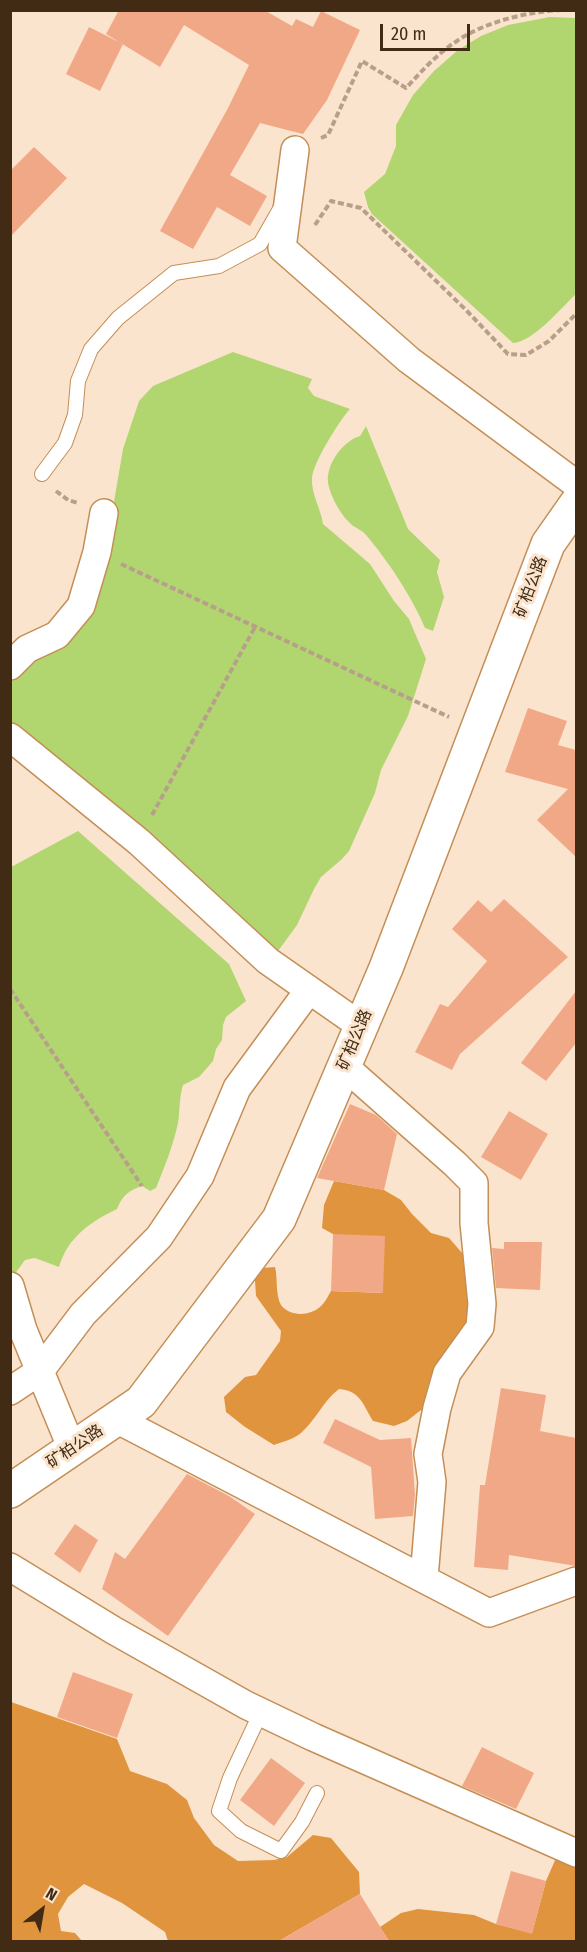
<!DOCTYPE html>
<meta charset="utf-8">
<style>
body{margin:0}
#map{position:relative;width:587px;height:1952px;overflow:hidden;background:#fbe4ce;font-family:"Fira Sans Condensed",sans-serif}
canvas{display:block}
.frame{position:absolute;inset:0;border:12px solid #412b14;pointer-events:none}
.north{position:absolute;left:12px;top:1880px;width:60px;height:60px;-webkit-text-stroke:4px #fbe4ce;paint-order:stroke;rotate:31deg;font-size:16px;font-weight:700;line-height:24px;text-align:center;color:#412b14}
.north::after{content:'';display:block;margin:auto;width:21px;height:27px;background:#412b14;clip-path:polygon(50% 0,100% 100%,50% 72%,0 100%)}
.scale{position:absolute;left:380px;top:24px;width:90px;height:27px;box-sizing:border-box;border:3px solid #412b14;border-top:0;padding-left:8px;font-size:18px;line-height:21px;white-space:nowrap;color:#412b14;-webkit-text-stroke:4px #fbe4ce;paint-order:stroke}
</style>
<div id="map">
<canvas width="587" height="1952"></canvas>
<div class="frame"></div>
<div class="north">N</div>
<div class="scale">20 m</div>
</div>
<script>
const c = document.querySelector('canvas').getContext('2d');
c.lineJoin = 'round';
function fill(path, color) { c.fillStyle = color; c.fill(path, 'evenodd'); }
function trace(path, color, width, dash) { c.strokeStyle = color; c.lineWidth = width; c.lineCap = dash ? 'butt' : 'round'; c.setLineDash(dash || []); c.stroke(path); }
function label(font, color, halo, rows, align = 'center') {
  c.font = font + ' "Fira Sans Condensed","Noto Sans SC",sans-serif'; c.lineWidth = 6; c.setLineDash([]); c.textBaseline = 'middle'; c.strokeStyle = halo; c.fillStyle = color; for (const [text, x, y, turn = 0] of rows) {
    c.save(); c.translate(x, y); c.rotate((+turn || 0) * Math.PI / 180); c.textAlign = isNaN(turn) ? turn : align; if (halo) c.strokeText(text, 0, 0); c.fillText(text, 0, 0); c.restore();
  }
}
fill(new Path2D(`
 M 334,1181 L 384,1190 L 401,1200 L 412,1214 L 431,1233 L 449,1238 L 463,1254 L 481,1284 L 437,1408 L 421,1410 L 407,1421 L 394,1426 L 373,1421 C 363,1405 361,1391 339,1389 C 323,1401 316,1420 301,1433 C 294,1439 282,1442 274,1445 L 245,1427 L 226,1412 L 224,1397 L 245,1377 L 256,1375 L 280,1341 L 281,1331 L 256,1296 L 255,1280 L 262,1268 L 275,1267 C 278,1278 275,1294 281,1305 C 290,1317 310,1316 320,1307 C 325,1303 328,1296 331,1291 L 383,1293 L 333,1234 L 322,1228 L 324,1205 Z
 M 11,1702 L 117,1739 L 130,1771 L 167,1784 L 187,1800 L 194,1818 L 214,1845 L 238,1861 L 274,1860 L 287,1857 L 313,1835 L 331,1838 L 359,1872 L 360,1894 L 279,1941 L 168,1941 L 165,1932 L 122,1903 L 84,1884 L 68,1897 L 58,1914 L 61,1931 L 75,1933 L 82,1941 L 11,1942 Z
 M 556,1858 L 576,1868 L 576,1941 L 389,1941 L 380,1927 L 401,1913 L 418,1909 L 474,1915 L 496,1924 L 532,1933 L 546,1881 Z`), '#e0943d');
fill(new Path2D(`
 M 550,17 L 576,18 L 576,294 C 561,308 533,342 513,343 L 372,214 L 368,207 L 364,192 L 385,174 L 396,146 L 396,125 L 413,95 L 434,71 L 458,50 L 481,36 L 508,25 Z
 M 233,352 L 312,379 L 308,388 L 314,396 L 350,409 C 339,421 313,463 312,478 C 311,494 321,509 323,524 L 370,564 L 394,601 L 409,619 L 426,659 L 408,716 L 381,770 L 375,793 L 349,851 L 342,859 L 321,877 L 314,889 L 297,925 L 273,958 L 11,728 L 10,666 L 59,638 L 109,531 L 123,449 L 139,401 L 153,386 Z
 M 366,426 L 408,529 L 440,560 L 437,572 L 444,597 L 433,631 L 425,628 C 412,597 387,559 365,534 C 361,529 354,528 350,523 C 341,515 332,499 329,487 C 323,468 342,441 360,436 Z
 M 78,831 L 229,964 L 246,1001 L 226,1017 L 223,1025 L 222,1040 L 216,1049 L 213,1061 L 199,1077 L 183,1085 C 179,1098 180,1110 178,1123 C 173,1146 165,1166 156,1188 L 150,1191 L 142,1186 C 128,1191 123,1195 117,1209 C 90,1222 68,1237 59,1267 L 35,1258 L 25,1260 L 11,1279 L 11,867 Z`), '#b1d670');
fill(new Path2D(`
 M 119,10 L 264,10 L 292,26 L 296,19 L 313,27 L 321,11 L 360,30 L 327,100 L 303,134 L 260,123 L 230,175 L 267,196 L 250,226 L 217,207 L 193,249 L 160,231 L 228,108 L 249,65 L 184,25 L 160,67 L 106,34 Z
 M 89,27 L 123,44 L 100,91 L 66,74 Z
 M 34,147 L 67,178 L 10,237 L 10,171 Z
 M 528,708 L 567,721 L 558,745 L 576,750 L 576,857 L 537,820 L 568,789 L 505,772 Z
 M 504,899 L 568,957 L 460,1054 L 452,1070 L 415,1052 L 440,1004 L 448,1007 L 487,961 L 452,929 L 478,900 L 491,912 Z
 M 576,991 L 576,1043 L 546,1081 L 521,1063 Z
 M 350,1104 L 376,1115 L 397,1134 L 384,1190 L 317,1178 Z
 M 509,1111 L 548,1134 L 521,1180 L 481,1157 Z
 M 333,1234 L 385,1236 L 383,1293 L 331,1291 Z
 M 504,1242 L 542,1242 L 540,1290 L 496,1288 L 492,1248 L 504,1249 Z
 M 501,1388 L 546,1395 L 540,1431 L 576,1438 L 576,1566 L 509,1555 L 508,1570 L 474,1567 L 480,1485 L 485,1485 Z
 M 335,1419 L 380,1440 L 411,1438 L 415,1495 L 413,1516 L 375,1519 L 371,1467 L 323,1443 Z
 M 187,1474 L 229,1496 L 255,1514 L 168,1636 L 102,1589 L 115,1552 L 125,1559 Z
 M 75,1524 L 98,1540 L 80,1573 L 54,1554 Z
 M 73,1672 L 133,1694 L 117,1738 L 57,1717 Z
 M 482,1747 L 534,1773 L 516,1809 L 462,1786 Z
 M 271,1758 L 305,1783 L 274,1826 L 240,1800 Z
 M 511,1871 L 546,1881 L 532,1934 L 496,1924 Z
 M 360,1894 L 389,1941 L 279,1941 Z`), '#f1a887');
const service = new Path2D(`
 M 42,474 L 65,443 L 75,415 L 78,381 L 91,349 L 118,318 L 174,273 L 219,266 L 260,244 L 280,209
 M 261,1712 L 230,1778 L 219,1811 L 241,1831 L 281,1851 L 302,1822 L 317,1793`);
const minor = new Path2D(`
 M 295,150 L 282,248 L 409,360 L 576,484
 M 10,666 L 27,649 L 57,635 L 81,606 L 97,552 L 104,513
 M 10,737 L 139,842 L 268,961 L 361,1026
 M 344,1066 L 455,1164 L 474,1183 L 474,1223 L 482,1304 L 480,1327 L 447,1373 L 437,1408 L 428,1454 L 432,1482 L 424,1578
 M 10,1286 L 23,1330 L 72,1449
 M 10,1391 L 40,1371 L 83,1314 L 159,1237 L 200,1176 L 237,1088 L 309,990
 M 116,1419 L 489,1613 L 576,1581
 M 10,1567 L 113,1630 L 246,1705 L 313,1737 L 576,1853`);
const tertiary = new Path2D(`
 M 10,1491 L 141,1402 L 279,1219 L 386,968 L 548,544 L 576,504`);
trace(service, '#c48e56', 16);
trace(minor, '#c48e56', 30);
trace(tertiary, '#c48e56', 36);
trace(new Path2D(`
 M 321,138 L 328,135 L 362,61 L 406,88 C 421,72 436,55 454,43 C 483,22 526,12 561,10
 M 315,225 L 331,201 L 361,208 L 467,311 L 508,354 L 526,355 L 549,341 L 576,314
 M 56,491 L 68,500 L 78,503
 M 121,564 L 449,717
 M 152,815 L 255,627
 M 10,989 L 142,1186`), '#b7a08a', 4, [6, 3]);
trace(service, '#fff', 14);
trace(minor, '#fff', 27);
trace(tertiary, '#fff', 33);
label('16px', '#412b14', '#fbe4ce', [
 ["矿柏公路",531,587,-69],
 ["矿柏公路",355,1040,-67],
 ["矿柏公路",75,1447,-34]
]);
</script>
